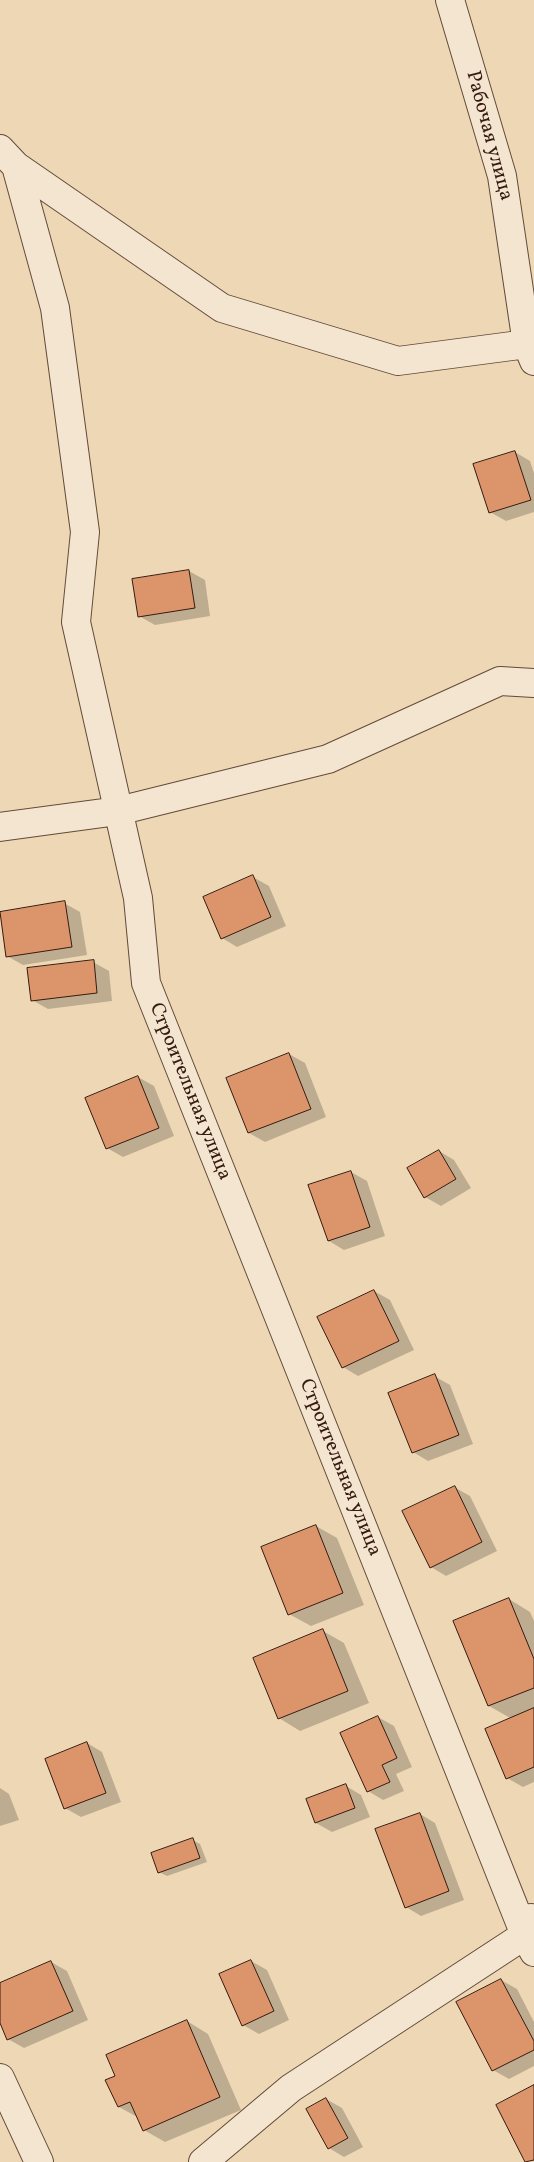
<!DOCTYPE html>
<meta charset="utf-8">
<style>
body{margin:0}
canvas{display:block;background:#edd7b5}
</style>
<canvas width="534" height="2162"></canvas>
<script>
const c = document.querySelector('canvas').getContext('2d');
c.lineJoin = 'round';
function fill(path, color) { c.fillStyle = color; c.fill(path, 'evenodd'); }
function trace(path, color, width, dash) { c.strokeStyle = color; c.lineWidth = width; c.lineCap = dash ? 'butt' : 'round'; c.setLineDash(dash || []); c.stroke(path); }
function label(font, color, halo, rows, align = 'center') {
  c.font = font + ' Vollkorn,serif'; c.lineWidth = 4; c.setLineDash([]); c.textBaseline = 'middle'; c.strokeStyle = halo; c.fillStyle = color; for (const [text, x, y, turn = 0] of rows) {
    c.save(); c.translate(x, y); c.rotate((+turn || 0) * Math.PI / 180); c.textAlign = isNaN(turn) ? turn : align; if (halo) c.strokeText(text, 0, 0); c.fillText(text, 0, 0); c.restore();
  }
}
fill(new Path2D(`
 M 515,452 L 530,461 L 534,473 L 534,512 L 506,521 L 490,512 Z
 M 189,571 L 205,580 L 210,616 L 155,625 L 139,616 Z
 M 253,877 L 269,886 L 286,926 L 237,947 L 222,938 Z
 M 64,903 L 80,912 L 87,955 L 23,965 L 7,956 L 0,913 Z
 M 93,962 L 109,971 L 112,1001 L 48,1009 L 32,1000 Z
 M 289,1054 L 305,1063 L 326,1117 L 265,1142 L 249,1133 L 228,1078 Z
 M 138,1077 L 154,1086 L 174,1136 L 123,1157 L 107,1148 Z
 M 439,1151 L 454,1160 L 471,1188 L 441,1206 L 425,1197 Z
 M 351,1172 L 367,1181 L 385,1236 L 344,1250 L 329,1241 Z
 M 374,1291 L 390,1300 L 414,1350 L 358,1376 L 343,1367 Z
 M 434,1376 L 450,1385 L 473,1444 L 428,1461 L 413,1452 Z
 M 454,1487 L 470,1496 L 497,1551 L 446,1576 L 431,1567 Z
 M 316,1526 L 337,1538 L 364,1605 L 311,1626 L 289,1614 Z
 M 509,1599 L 530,1612 L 534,1621 L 534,1782 L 523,1787 L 507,1778 L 512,1719 L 489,1706 L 455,1622 Z
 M 323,1631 L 344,1643 L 369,1703 L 300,1731 L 279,1718 Z
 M 378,1717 L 394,1726 L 412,1767 L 396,1774 L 404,1791 L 383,1800 L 368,1791 Z
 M 87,1743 L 102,1752 L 121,1802 L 81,1817 L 65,1808 Z
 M 346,1786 L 361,1795 L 370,1817 L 332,1832 L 316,1823 L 308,1800 Z
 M 0,1788 L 9,1794 L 19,1820 L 0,1826 Z
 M 420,1814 L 435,1823 L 464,1900 L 421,1916 L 406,1907 Z
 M 192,1840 L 200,1844 L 207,1862 L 167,1876 L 159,1872 Z
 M 251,1961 L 267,1970 L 289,2020 L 259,2034 L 243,2025 Z
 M 51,1962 L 67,1971 L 88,2020 L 24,2048 L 8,2039 L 0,2020 L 0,1984 Z
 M 501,1980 L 517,1989 L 534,2022 L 534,2066 L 509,2079 L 493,2070 Z
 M 187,2021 L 208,2034 L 241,2110 L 165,2142 L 144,2130 L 139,2118 L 119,2107 L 116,2077 Z
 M 326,2099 L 342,2108 L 363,2147 L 344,2157 L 329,2148 Z`), '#0003');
const building = new Path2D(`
 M 515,451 L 531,500 L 489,513 L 473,464 Z
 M 189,570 L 195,608 L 138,617 L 132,579 Z
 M 253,875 L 271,917 L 221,939 L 203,897 Z
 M 65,901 L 72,947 L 6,957 L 0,912 Z
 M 94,960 L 97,993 L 31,1001 L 27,968 Z
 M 289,1053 L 311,1109 L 248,1133 L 226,1078 Z
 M 138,1076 L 159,1128 L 106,1149 L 85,1098 Z
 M 439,1150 L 456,1179 L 424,1198 L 407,1168 Z
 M 351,1171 L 370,1227 L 328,1241 L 308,1185 Z
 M 374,1290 L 399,1341 L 342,1368 L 317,1317 Z
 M 435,1374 L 459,1435 L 412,1453 L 388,1393 Z
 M 455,1486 L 482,1542 L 430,1568 L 402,1511 Z
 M 316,1525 L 343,1593 L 288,1615 L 261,1547 Z
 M 509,1598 L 534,1659 L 534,1688 L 488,1706 L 453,1621 Z
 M 323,1629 L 348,1691 L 278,1719 L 253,1658 Z
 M 534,1708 L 534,1767 L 506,1779 L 485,1729 Z
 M 378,1716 L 397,1758 L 382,1765 L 390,1782 L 367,1792 L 340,1733 Z
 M 87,1742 L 106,1793 L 64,1809 L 45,1759 Z
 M 346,1784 L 355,1808 L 315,1823 L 306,1799 Z
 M 420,1813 L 449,1891 L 405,1908 L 375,1829 Z
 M 193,1838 L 200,1858 L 158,1873 L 151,1853 Z
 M 251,1960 L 274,2011 L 242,2026 L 219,1974 Z
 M 51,1961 L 73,2011 L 7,2040 L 0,2023 L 0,1983 Z
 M 501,1979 L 534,2041 L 534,2050 L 492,2071 L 456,2002 Z
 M 187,2020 L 220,2097 L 143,2131 L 130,2102 L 118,2107 L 105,2080 L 115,2076 L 106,2055 Z
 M 534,2085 L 534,2160 L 525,2162 L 496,2105 Z
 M 326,2098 L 348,2138 L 328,2149 L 306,2109 Z`);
fill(building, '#dc946a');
trace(building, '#361b10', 1);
const minor = new Path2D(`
 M 450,0 L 502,176 L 527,344 L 534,361
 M 0,149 L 16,166 L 222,308 L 398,361 L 527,344
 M 16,166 L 55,308 L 85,532 L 76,622 L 138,898 L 146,983 L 525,1935 L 534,1952
 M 0,827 L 118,811 L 328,759 L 500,681 L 534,683
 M 0,2078 L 39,2162
 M 203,2162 L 291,2088 L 525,1935 L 531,1918`);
trace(minor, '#644a39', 30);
trace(minor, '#f3e5cf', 28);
label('20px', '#361b10', '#f3e5cf', [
 ["Рабочая улица",488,136,75],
 ["Строительная улица",189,1092,68],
 ["Строительная улица",339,1468,68]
]);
</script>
